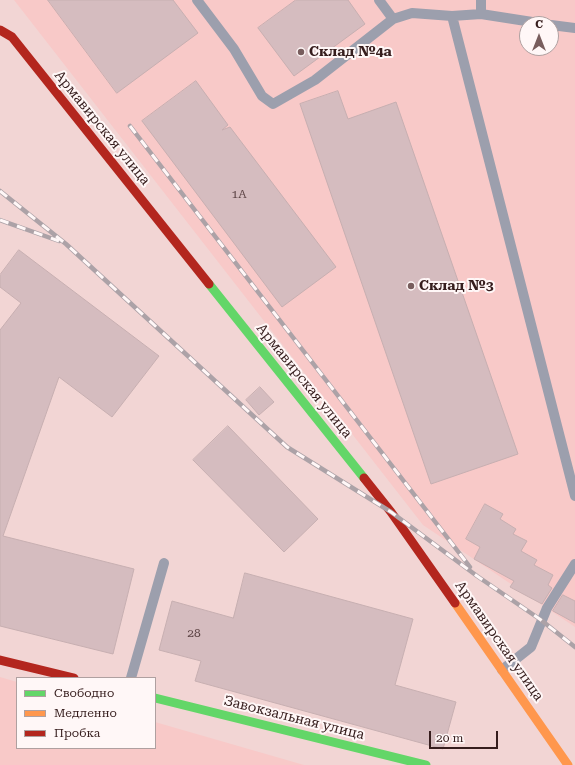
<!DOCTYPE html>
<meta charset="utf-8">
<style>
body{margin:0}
#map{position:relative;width:575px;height:765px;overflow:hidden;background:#f2d5d4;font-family:"Roboto Serif",serif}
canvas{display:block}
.legend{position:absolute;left:16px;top:677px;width:140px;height:72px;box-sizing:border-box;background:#fff7f7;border:1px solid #afa0a0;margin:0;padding:5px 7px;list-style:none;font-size:12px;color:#361d1d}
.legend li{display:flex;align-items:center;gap:8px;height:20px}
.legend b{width:20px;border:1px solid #afa0a0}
.north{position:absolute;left:519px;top:16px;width:40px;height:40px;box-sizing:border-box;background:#fff7f7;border:1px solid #afa0a0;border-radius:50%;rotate:0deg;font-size:11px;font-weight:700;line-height:16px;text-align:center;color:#361d1d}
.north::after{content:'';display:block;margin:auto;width:14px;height:18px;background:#785d5d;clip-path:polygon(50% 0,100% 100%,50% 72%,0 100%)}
.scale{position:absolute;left:429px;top:731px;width:69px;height:18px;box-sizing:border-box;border:2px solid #361d1d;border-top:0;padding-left:5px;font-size:12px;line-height:14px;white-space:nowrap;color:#361d1d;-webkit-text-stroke:3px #fff7f7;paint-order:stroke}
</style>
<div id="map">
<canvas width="575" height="765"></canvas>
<ul class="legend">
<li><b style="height:5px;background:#63d668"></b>Свободно</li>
<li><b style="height:5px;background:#ff974d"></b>Медленно</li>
<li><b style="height:5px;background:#b3261e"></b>Пробка</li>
</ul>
<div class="north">С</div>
<div class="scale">20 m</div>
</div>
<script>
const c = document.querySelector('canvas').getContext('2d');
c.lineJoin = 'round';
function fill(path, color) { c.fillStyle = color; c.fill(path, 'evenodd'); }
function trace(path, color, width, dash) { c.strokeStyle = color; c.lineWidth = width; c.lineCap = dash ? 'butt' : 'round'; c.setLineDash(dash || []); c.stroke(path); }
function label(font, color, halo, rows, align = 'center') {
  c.font = font + ' "Roboto Serif",serif'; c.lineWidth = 4; c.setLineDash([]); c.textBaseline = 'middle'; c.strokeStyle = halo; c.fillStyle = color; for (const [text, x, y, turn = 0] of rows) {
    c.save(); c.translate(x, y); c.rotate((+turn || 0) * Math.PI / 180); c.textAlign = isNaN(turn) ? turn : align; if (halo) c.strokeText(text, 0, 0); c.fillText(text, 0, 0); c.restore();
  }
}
fill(new Path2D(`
 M 14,0 L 575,0 L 575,627 L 423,525 ZM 527,24 L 551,24 L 551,48 L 527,48 Z
 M 0,677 L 17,682 L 17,748 L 155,748 L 155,722 L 304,765 L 0,765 Z`), '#f8c9c8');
const building = new Path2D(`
 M 48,0 L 173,0 L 198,33 L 117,93 Z
 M 296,0 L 348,0 L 365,24 L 294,76 L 258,28 Z
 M 196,81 L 228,125 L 222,130 L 230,127 L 336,267 L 282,307 L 142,121 Z
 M 338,91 L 348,119 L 396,102 L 518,454 L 431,484 L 300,104 Z
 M 19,250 L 159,356 L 112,417 L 59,377 L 3,536 L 134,569 L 113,654 L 0,626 L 0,330 L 21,303 L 0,287 L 0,275 Z
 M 260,387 L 274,402 L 259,415 L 246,400 Z
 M 228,426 L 318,519 L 284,552 L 193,460 Z
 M 485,504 L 503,514 L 500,519 L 516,529 L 513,534 L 527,541 L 521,551 L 537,560 L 534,565 L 553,575 L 548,585 L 552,588 L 542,604 L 510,587 L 514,581 L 474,559 L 480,547 L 466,539 Z
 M 245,573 L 413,619 L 395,685 L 456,702 L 443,749 L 195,681 L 201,661 L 159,650 L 172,601 L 233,618 Z
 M 563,595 L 575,601 L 575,623 L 553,611 Z`);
fill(building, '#d5bcbf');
trace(building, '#c7afb1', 1);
trace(new Path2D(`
 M 197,0 L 234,49 L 262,96 L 273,104 L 315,80 L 393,19 L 412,13 L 452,16 L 481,14 L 545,24
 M 379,0 L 393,19
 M 481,14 L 481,0
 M 452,16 L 575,496
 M 551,25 L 575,28
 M 502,670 L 531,647 L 547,608 L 575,564
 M 131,678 L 164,563`), '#9c9fad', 10);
trace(new Path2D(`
 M 209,284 L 364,478
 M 155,698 L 426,765`), '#63d668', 9);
trace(new Path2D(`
 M 455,603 L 568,765`), '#ff974d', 9);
trace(new Path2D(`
 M 0,30 L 12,37 L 209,284
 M 364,478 L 391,512 L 455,603
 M 0,660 L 74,678`), '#b3261e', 9);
const rail = new Path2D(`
 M 130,126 L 470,567
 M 0,191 L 66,244 L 287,447 L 391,512 L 477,576 L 541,620 L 575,647
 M 0,220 L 59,241`);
trace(rail, '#aca2a7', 4.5);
trace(rail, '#fff7f7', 3, [9]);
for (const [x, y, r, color] of [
 [301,52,4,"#785d5d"],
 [411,286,4,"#785d5d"]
]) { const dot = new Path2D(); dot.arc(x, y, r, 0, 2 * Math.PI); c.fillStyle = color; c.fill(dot); trace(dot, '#fff7f7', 1.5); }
label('12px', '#5e4546', null, [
 ["1А",239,194],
 ["28",194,633]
]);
label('bold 14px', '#361d1d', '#fff7f7', [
 ["Склад №4а",309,52],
 ["Склад №3",419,286]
], 'left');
label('14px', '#361d1d', '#fff7f7', [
 ["Армавирская улица",102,128,51],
 ["Армавирская улица",304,381,51],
 ["Армавирская улица",499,641,55],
 ["Завокзальная улица",294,718,14]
]);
</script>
